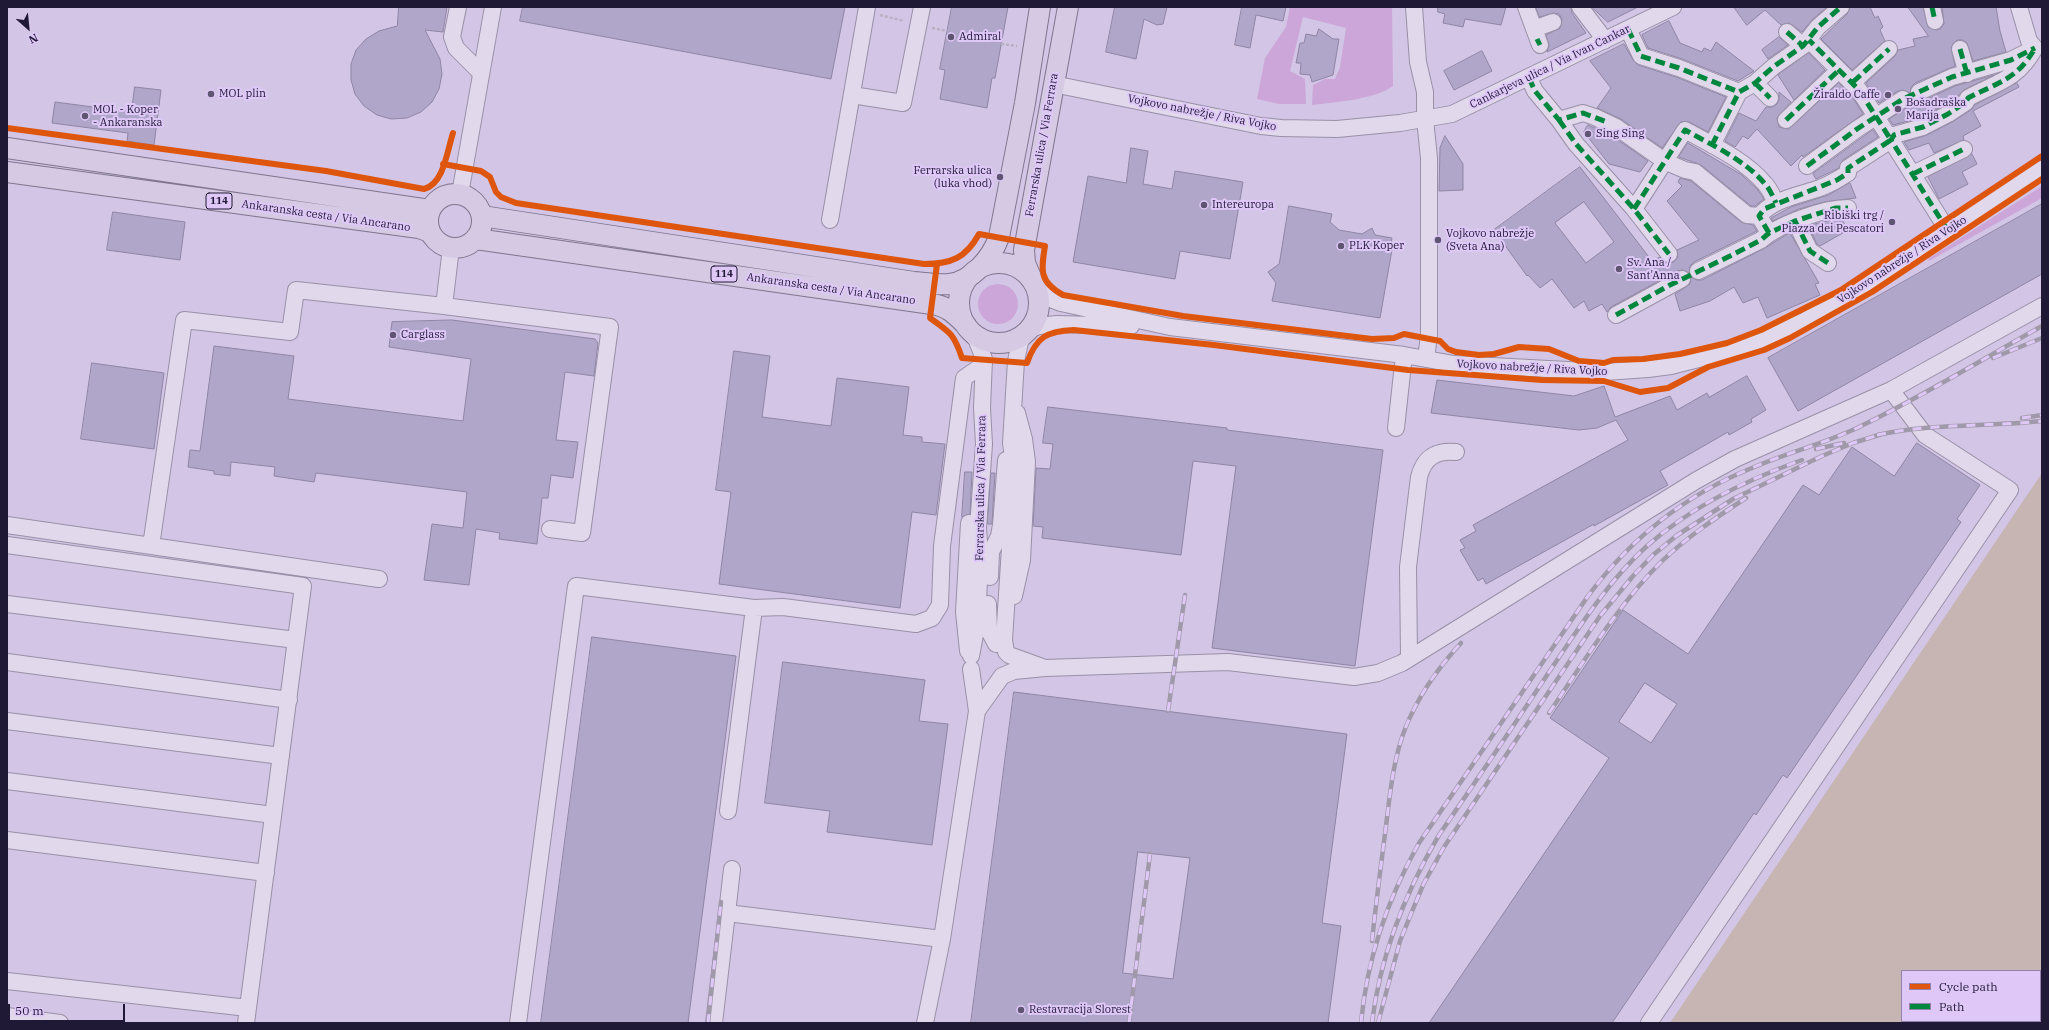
<!DOCTYPE html>
<meta charset="utf-8">
<style>
body{margin:0}
#map{position:relative;width:2049px;height:1030px;overflow:hidden;background:#d3c5e5;font-family:"IBM Plex Serif",serif}
canvas{display:block}
.frame{position:absolute;inset:0;border:8px solid #201936;pointer-events:none}
.legend{position:absolute;left:1901px;top:970px;width:140px;height:52px;box-sizing:border-box;background:#dfc8f8;border:1px solid #9382aa;margin:0;padding:5px 7px;list-style:none;font-size:12px;color:#201936}
.legend li{display:flex;align-items:center;gap:8px;height:20px}
.legend b{width:20px;border:1px solid #9382aa}
.north{position:absolute;left:8px;top:8px;width:40px;height:40px;-webkit-text-stroke:3px #dfc8f8;paint-order:stroke;rotate:153deg;font-size:11px;font-weight:700;line-height:16px;text-align:center;color:#201936}
.north::after{content:'';display:block;margin:auto;width:14px;height:18px;background:#201936;clip-path:polygon(50% 0,100% 100%,50% 72%,0 100%)}
.scale{position:absolute;left:8px;top:1004px;width:117px;height:18px;box-sizing:border-box;border:2px solid #201936;border-top:0;padding-left:5px;font-size:12px;line-height:14px;white-space:nowrap;color:#201936;-webkit-text-stroke:3px #dfc8f8;paint-order:stroke}
</style>
<div id="map">
<canvas width="2049" height="1030"></canvas>
<div class="frame"></div>
<ul class="legend">
<li><b style="height:5px;background:#de560e"></b>Cycle path</li>
<li><b style="height:5px;background:#00873e"></b>Path</li>
</ul>
<div class="north">N</div>
<div class="scale">50 m</div>
</div>
<script>
const c = document.querySelector('canvas').getContext('2d');
c.lineJoin = 'round';
function fill(path, color) { c.fillStyle = color; c.fill(path, 'evenodd'); }
function trace(path, color, width, dash) { c.strokeStyle = color; c.lineWidth = width; c.lineCap = dash ? 'butt' : 'round'; c.setLineDash(dash || []); c.stroke(path); }
function label(font, color, halo, rows, align = 'center') {
  c.font = font + ' "IBM Plex Serif",serif'; c.lineWidth = 4; c.setLineDash([]); c.textBaseline = 'middle'; c.strokeStyle = halo; c.fillStyle = color; for (const [text, x, y, turn = 0] of rows) {
    c.save(); c.translate(x, y); c.rotate((+turn || 0) * Math.PI / 180); c.textAlign = isNaN(turn) ? turn : align; if (halo) c.strokeText(text, 0, 0); c.fillText(text, 0, 0); c.restore();
  }
}
fill(new Path2D(`
 M 1290,7 L 1392,7 L 1393,86 C 1373,100 1336,102 1312,105 L 1313,85 L 1325,79 L 1335,79 L 1340,67 L 1346,28 L 1303,17 L 1290,71 L 1305,79 L 1306,104 L 1279,104 L 1257,99 L 1265,58 L 1286,27 Z
 M 2042,186 L 2042,198 L 1929,261 L 1928,259 Z
 M978 304a20 20 0 1 1 40 0a20 20 0 1 1-40 0Z`), '#cca6d9');
fill(new Path2D(`
 M 2042,473 L 2042,1023 L 1670,1023 ZM 1902,971 L 2040,971 L 2040,1021 L 1902,1021 Z`), '#c6b5b3');
const building = new Path2D(`
 M 399,7 L 447,7 L 443,32 L 425,30 L 440,59 L 442,74 L 439,89 L 432,102 L 421,112 L 407,118 L 391,119 L 377,115 L 364,106 L 355,94 L 351,80 L 351,64 L 356,50 L 366,39 L 379,31 L 397,26 Z
 M 523,7 L 845,7 L 831,79 L 520,21 Z
 M 952,7 L 1008,7 L 995,78 L 992,78 L 987,108 L 940,99 L 945,70 L 940,69 Z
 M 1115,7 L 1167,7 L 1163,24 L 1157,25 L 1144,19 L 1136,59 L 1106,52 Z
 M 1242,7 L 1286,7 L 1283,21 L 1256,15 L 1250,48 L 1235,45 Z
 M 1438,7 L 1506,7 L 1501,25 L 1465,19 L 1463,27 L 1443,23 L 1445,14 L 1438,12 Z
 M 1536,7 L 1571,7 L 1572,13 L 1586,33 L 1547,52 L 1549,46 L 1546,35 L 1560,28 L 1562,19 L 1559,14 L 1554,13 L 1540,17 Z
 M 1592,7 L 1638,7 L 1608,22 Z
 M 1734,7 L 1827,7 L 1812,20 L 1802,32 L 1789,23 L 1781,25 L 1765,10 L 1747,25 Z
 M 1850,7 L 1870,7 L 1875,18 L 1878,16 L 1883,27 L 1880,30 L 1885,41 L 1852,70 L 1821,39 L 1847,14 Z
 M 1908,7 L 1923,7 L 1928,27 L 1937,30 L 1941,28 L 1944,24 L 1942,7 L 1996,7 L 2000,31 L 2006,52 L 1973,61 L 1967,43 L 1963,40 L 1957,40 L 1951,47 L 1955,66 L 1915,83 L 1911,87 L 1910,93 L 1903,90 L 1898,91 L 1879,103 L 1866,83 L 1895,56 L 1898,50 L 1915,46 L 1913,39 L 1928,36 Z
 M 1669,21 L 1680,43 L 1702,52 L 1704,48 L 1711,51 L 1716,42 L 1754,71 L 1738,81 L 1682,59 L 1648,48 L 1642,35 Z
 M 1319,29 L 1333,39 L 1339,39 L 1333,75 L 1312,82 L 1310,75 L 1300,74 L 1301,63 L 1296,63 L 1300,43 L 1304,43 L 1306,34 L 1316,36 Z
 M 1779,37 L 1788,45 L 1768,59 L 1762,50 Z
 M 1624,44 L 1633,60 L 1638,65 L 1676,77 L 1726,97 L 1708,132 L 1689,122 L 1681,122 L 1662,148 L 1621,119 L 1597,108 L 1611,88 L 1590,61 Z
 M 1482,51 L 1492,71 L 1454,90 L 1444,71 Z
 M 1809,53 L 1825,70 L 1794,100 L 1778,75 Z
 M 1994,75 L 1964,90 L 1959,95 L 1943,106 L 1920,118 L 1893,125 L 1889,119 L 1908,107 L 1912,99 L 1918,101 L 1923,101 L 1955,86 Z
 M 1839,83 L 1852,96 L 1863,114 L 1803,157 L 1802,155 L 1791,166 L 1757,129 L 1748,139 L 1743,136 L 1735,147 L 1725,141 L 1739,113 L 1756,121 L 1766,107 L 1772,107 L 1777,104 L 1779,100 L 1779,92 L 1791,102 L 1777,118 L 1779,127 L 1788,129 Z
 M 2017,83 L 2019,87 L 1973,111 L 1981,126 L 1963,136 L 1964,140 L 1934,153 L 1929,143 L 1909,150 L 1904,142 L 1927,135 L 1952,122 L 1971,110 L 1975,105 Z
 M 135,87 L 161,90 L 154,145 L 127,141 L 128,133 L 52,123 L 55,102 L 131,112 Z
 M 1588,125 L 1611,135 L 1648,161 L 1640,172 L 1609,164 L 1584,132 Z
 M 1873,130 L 1878,137 L 1843,160 L 1839,168 L 1816,179 L 1813,174 Z
 M 1445,136 L 1463,164 L 1463,190 L 1439,191 L 1440,148 Z
 M 1688,143 L 1742,175 L 1758,190 L 1764,199 L 1755,206 L 1751,206 L 1701,165 L 1679,157 Z
 M 1131,148 L 1148,151 L 1143,184 L 1172,189 L 1175,171 L 1243,182 L 1230,259 L 1180,251 L 1175,279 L 1073,262 L 1088,176 L 1126,183 Z
 M 1972,154 L 1977,164 L 1962,172 L 1968,184 L 1939,199 L 1928,177 Z
 M 1580,167 L 1652,261 L 1660,257 L 1666,263 L 1674,262 L 1678,257 L 1677,250 L 1699,240 L 1667,201 L 1682,186 L 1678,182 L 1680,178 L 1691,181 L 1741,222 L 1753,225 L 1757,231 L 1694,262 L 1690,266 L 1689,273 L 1683,270 L 1677,271 L 1611,307 L 1607,312 L 1602,304 L 1589,311 L 1584,301 L 1574,308 L 1552,279 L 1540,288 L 1528,275 L 1527,276 L 1494,230 ZM 1584,202 L 1614,242 L 1586,263 L 1555,223 Z
 M 1850,183 L 1856,198 L 1824,202 L 1799,209 L 1773,221 L 1771,218 L 1791,207 L 1828,195 Z
 M 2042,204 L 2042,274 L 1798,411 L 1768,358 Z
 M 1289,206 L 1332,214 L 1330,222 L 1339,230 L 1362,234 L 1372,228 L 1375,235 L 1392,238 L 1391,243 L 1393,244 L 1380,318 L 1272,301 L 1276,283 L 1268,272 L 1279,264 Z
 M 113,212 L 185,222 L 180,260 L 107,250 Z
 M 1841,218 L 1848,230 L 1820,246 L 1817,244 L 1808,226 Z
 M 1790,233 L 1819,283 L 1815,284 L 1820,295 L 1767,318 L 1758,297 L 1743,303 L 1734,287 L 1710,301 L 1680,311 L 1675,294 L 1690,284 L 1691,277 L 1697,280 L 1702,280 L 1765,248 Z
 M 452,320 L 595,339 L 598,343 L 594,376 L 565,372 L 556,440 L 578,442 L 573,478 L 551,475 L 548,498 L 542,498 L 537,544 L 499,539 L 500,533 L 476,529 L 469,585 L 424,580 L 432,524 L 463,528 L 467,492 L 316,473 L 314,482 L 274,476 L 275,467 L 231,462 L 230,476 L 214,474 L 214,471 L 188,467 L 190,450 L 200,451 L 214,346 L 294,356 L 288,399 L 463,421 L 471,359 L 389,347 L 392,322 Z
 M 734,351 L 770,356 L 762,417 L 831,426 L 837,378 L 909,387 L 903,435 L 922,437 L 922,442 L 945,444 L 936,515 L 912,512 L 900,608 L 719,584 L 731,492 L 716,490 Z
 M 92,363 L 164,373 L 154,449 L 81,439 Z
 M 1747,376 L 1766,410 L 1751,419 L 1752,422 L 1729,435 L 1728,432 L 1660,471 L 1668,485 L 1594,526 L 1594,524 L 1486,584 L 1483,578 L 1478,581 L 1460,550 L 1465,548 L 1460,540 L 1476,531 L 1473,525 L 1628,440 L 1616,420 L 1597,428 L 1579,430 L 1431,413 L 1437,380 L 1574,396 L 1604,386 L 1615,417 L 1670,396 L 1677,410 L 1707,393 L 1709,397 Z
 M 1048,407 L 1227,428 L 1227,430 L 1383,450 L 1355,666 L 1212,648 L 1236,466 L 1193,461 L 1181,555 L 1042,538 L 1043,527 L 1033,526 L 1036,468 L 1050,469 L 1053,444 L 1043,443 Z
 M 1917,443 L 1980,485 L 1957,519 L 1961,522 L 1787,778 L 1783,775 L 1756,815 L 1754,813 L 1612,1023 L 1429,1023 L 1609,758 L 1550,718 L 1623,610 L 1688,654 L 1803,485 L 1819,495 L 1852,447 L 1894,476 ZM 1645,683 L 1677,704 L 1651,743 L 1619,722 Z
 M 965,472 L 972,472 L 970,514 L 962,517 Z
 M 991,473 L 995,473 L 992,524 L 988,524 Z
 M 592,637 L 736,656 L 688,1023 L 541,1023 Z
 M 783,662 L 925,680 L 919,721 L 948,724 L 932,845 L 827,832 L 830,811 L 765,803 Z
 M 1014,692 L 1347,734 L 1322,923 L 1341,926 L 1328,1023 L 971,1023 ZM 1138,852 L 1190,858 L 1173,979 L 1123,973 Z`);
fill(building, '#b0a6c9');
trace(building, '#8e85a4', 1);
const minor = new Path2D(`
 M 458,7 L 452,37 L 456,48 L 481,73
 M 1414,7 L 1418,62 L 1425,92 L 1425,119 L 1429,158 L 1429,335 L 1426,359
 M 1526,7 L 1540,45
 M 1580,7 L 1599,32 L 1604,41
 M 1932,7 L 1935,21
 M 2019,7 L 2029,41 L 2035,48
 M 1534,29 L 1553,22
 M 1628,29 L 1641,56 L 1679,68 L 1739,92
 M 1787,32 L 1803,46
 M 1960,49 L 1967,74
 M 1529,78 L 1535,91 L 1559,120 L 1583,113 L 1595,117 L 1616,127 L 1666,162 L 1685,170 L 1695,172 L 1747,215 L 1759,216 L 1769,233
 M 1853,82 L 1889,49
 M 1755,83 L 1770,98
 M 1053,84 L 1261,126 L 1281,128 L 1337,129 L 1400,123 L 1452,114 L 1673,7
 M 1919,92 L 1952,77 L 2011,60 L 2035,48
 M 852,95 L 903,103 L 922,7
 M 1559,120 L 1576,144 L 1634,209 L 1669,254
 M 1786,120 L 1839,70
 M 1712,145 L 1739,92 L 1755,83 L 1773,67 L 1803,46 L 1818,27 L 1841,7
 M 1807,166 L 1857,129 L 1903,99
 M 1913,174 L 1964,149
 M 460,194 L 493,7
 M 1634,209 L 1685,130 C 1712,145 1745,160 1765,184 C 1770,189 1773,197 1776,203
 M 1759,216 C 1773,199 1800,195 1820,188 C 1830,184 1839,179 1848,173 L 1848,168 L 1891,140 L 1859,90 L 1809,40
 M 830,220 L 867,7
 M 1795,221 L 1810,251 L 1828,263
 M 1948,231 L 1891,140 L 1894,135 L 1923,127 L 1948,114 L 1966,102 L 1968,98 C 1998,82 2017,80 2035,48
 M 451,248 L 444,306 L 610,327 L 582,533 L 550,529
 M 1698,271 L 1761,240 C 1779,224 1824,208 1848,208
 M 1033,282 L 1048,298 L 1061,303 L 1170,327 L 1404,355 L 1454,364 L 1605,372 L 1648,369 L 1671,366 L 1730,351 L 1765,338 L 1806,320 L 1844,298 L 2042,169
 M 1616,315 L 1682,279
 M 966,325 L 977,341 L 984,359 L 982,408 L 984,444 L 978,528 L 980,558 L 977,624 L 971,656
 M 1396,428 L 1404,355
 M 7,525 L 379,579
 M 7,545 L 303,586 L 246,1023
 M 151,546 L 184,320 L 290,332 L 296,290 L 444,306
 M 990,577 L 991,552 L 999,536 L 1001,525 L 1006,460
 M 1014,596 L 1022,560 L 1027,462 L 1024,439 L 1017,413
 M 7,604 L 296,640
 M 988,604 L 989,631 L 996,644
 M 968,651 L 964,612 L 969,523
 M 1409,658 L 1408,567 L 1419,477 C 1424,457 1437,450 1456,452
 M 7,662 L 289,700
 M 1045,668 L 1228,662 L 1354,677 L 1378,673 L 1402,663 L 1697,480 L 1735,459 L 1891,390 L 2042,306
 M 971,669 L 977,711 L 1002,676 L 1014,671 L 1045,668 L 1009,655 L 1006,652 L 1004,640 L 1015,471 L 1011,443 L 1016,361 L 1020,342 L 1028,330 L 1039,326 L 1057,324 L 1131,326
 M 7,721 L 281,756
 M 7,781 L 273,815
 M 728,811 L 754,608 L 783,607 L 916,624 L 932,618 L 940,605 L 942,546 L 964,378 L 984,364
 M 7,840 L 266,873
 M 727,913 L 732,869
 M 7,981 L 248,1008
 M 7,1016 L 60,1023
 M 518,1023 L 576,586 L 754,608
 M 714,1023 L 727,913 L 942,939
 M 925,1023 L 942,939 L 977,711
 M 1649,1023 L 2010,490 L 1925,435 L 1891,390`);
const major = new Path2D(`
 M 7,148 L 430,210
 M 7,172 L 419,228 L 430,232
 M428 221a27 27 0 1 1 54 0a27 27 0 1 1-54 0Z
 M 482,216 L 914,282 C 925,283 937,285 949,284 C 972,282 992,257 999,237 L 1025,103 L 1040,7
 M 476,239 L 932,304 C 947,306 955,314 966,325
 M959 303a40 40 0 1 1 80 0a40 40 0 1 1-80 0Z
 M 1033,282 L 1025,263 L 1024,250 L 1068,7`);
trace(minor, '#9990a8', 18);
trace(major, '#7f768e', 22);
trace(new Path2D(`
 M 880,15 L 904,21
 M 932,28 L 947,31
 M 1001,44 L 1017,46`), '#b8b0c3', 2.5, [3, 2]);
trace(minor, '#e1d9eb', 16);
trace(major, '#d5c9e3', 20);
const rail = new Path2D(`
 M 1993,358 L 2042,338
 M 2022,418 L 2042,415
 M 1877,435 C 1932,423 1987,427 2042,421
 M 1816,449 L 1844,443
 M 1168,711 L 1185,595
 M 1549,713 C 1584,662 1617,606 1661,562 C 1687,537 1717,517 1746,498
 M 1372,941 C 1376,903 1381,865 1386,826 C 1390,794 1393,760 1405,729 C 1418,696 1437,669 1461,643
 M 708,1023 L 721,902
 M 1129,1023 L 1150,854
 M 1361,1023 C 1367,958 1387,900 1419,843 L 1588,596 C 1631,538 1685,495 1752,468 C 1786,453 1823,444 1857,428 C 1920,398 1981,360 2042,326
 M 1372,1023 C 1380,956 1405,893 1439,835 C 1476,781 1513,727 1549,672 C 1579,628 1607,582 1647,546 C 1692,506 1746,480 1802,460
 M 1378,1023 L 1400,941 L 1413,909 L 1424,883 L 1444,847 L 1600,616 L 1633,576 L 1653,555 L 1676,536 L 1733,499 L 1822,456 L 1853,443 L 1882,434`);
trace(rail, '#a099aa', 4.5);
trace(rail, '#dfc8f8', 3, [9]);
trace(new Path2D(`
 M 1932,7 L 1935,21
 M 1628,29 L 1641,56 L 1679,68 L 1739,92
 M 1787,32 L 1803,46
 M 1537,39 L 1540,45
 M 1960,49 L 1967,74
 M 1529,78 L 1535,91 L 1559,120 L 1583,113 L 1607,122
 M 1853,82 L 1889,49
 M 1755,83 L 1770,98
 M 1559,120 L 1576,144 L 1634,209 L 1669,254
 M 1786,120 L 1839,70
 M 1712,145 L 1739,92 L 1755,83 L 1773,67 L 1803,46 L 1818,27 L 1841,7
 M 1807,166 L 1857,129 L 1903,99 L 1952,77 L 2011,60 L 2035,48
 M 1913,174 L 1964,149
 M 1634,209 L 1685,130 C 1712,145 1745,160 1765,184 C 1770,189 1773,197 1776,203
 M 1795,221 L 1810,251 L 1828,263
 M 1948,231 L 1891,140 L 1894,135 L 1923,127 L 1948,114 L 1966,102 L 1968,98 C 1998,82 2017,80 2035,48
 M 1769,233 L 1759,216 L 1764,209 L 1837,180 L 1848,173 L 1848,168 L 1891,140 L 1859,90 L 1809,40
 M 1616,315 L 1670,285 L 1730,256 L 1761,240 L 1769,233 L 1795,221 L 1836,208 L 1848,208`), '#00873e', 5, [10, 5]);
trace(new Path2D(`
 M 7,128 L 326,171 L 424,189 C 444,184 447,151 453,133
 M 443,164 L 481,171 L 490,177 L 496,192 L 501,197 L 516,203 L 924,264 C 951,264 966,258 979,234 L 1045,246 C 1041,270 1039,282 1063,295 L 1183,316 L 1372,339 L 1394,338 L 1404,334 L 1440,341 L 1448,349 L 1456,352 L 1479,355 L 1494,354 L 1519,347 L 1549,349 L 1579,361 L 1604,363 L 1613,360 L 1643,359 L 1680,354 L 1727,343 L 1761,330 L 1841,290 L 2042,156
 M 937,264 L 930,318 C 950,332 954,334 962,358 L 1027,363 C 1036,337 1047,331 1074,330 L 1214,345 L 1408,370 L 1542,380 L 1604,381 L 1640,392 L 1668,388 L 1708,367 L 1764,350 L 1790,338 L 1872,292 L 2042,179`), '#de560e', 6);
for (const [x, y, r, color] of [
 [951,37,4,"#5f5573"],
 [211,94,4,"#5f5573"],
 [1888,95,4,"#5f5573"],
 [1898,109,4,"#5f5573"],
 [85,116,4,"#5f5573"],
 [1588,134,4,"#5f5573"],
 [1000,177,4,"#5f5573"],
 [1204,205,4,"#5f5573"],
 [1892,222,4,"#5f5573"],
 [1438,240,4,"#5f5573"],
 [1341,246,4,"#5f5573"],
 [1619,269,4,"#5f5573"],
 [393,335,4,"#5f5573"],
 [1021,1010,4,"#5f5573"]
]) { const dot = new Path2D(); dot.arc(x, y, r, 0, 2 * Math.PI); c.fillStyle = color; c.fill(dot); trace(dot, '#dfc8f8', 1.5); }
for (const [x, y, w] of [
 [219,201,26],
 [724,274,26]
]) { const box = new Path2D(); box.roundRect(x - w / 2, y - 8, w, 16, 3); c.fillStyle = '#dfc8f8'; c.fill(box); trace(box, '#201936', 1); }
label('bold 10px', '#201936', null, [
 ["114",219,201],
 ["114",724,274]
]);
label('11px', '#201936', '#dfc8f8', [
 ["Admiral",959,37],
 ["MOL plin",219,94],
 ["Žiraldo Caffe",1880,95,"right"],
 ["Bošadraška",1906,103],
 ["Marija",1906,116],
 ["MOL - Koper",93,110],
 ["- Ankaranska",93,123],
 ["Sing Sing",1596,134],
 ["Ferrarska ulica",992,171,"right"],
 ["(luka vhod)",992,184,"right"],
 ["Intereuropa",1212,205],
 ["Ribiški trg /",1884,216,"right"],
 ["Piazza dei Pescatori",1884,229,"right"],
 ["Vojkovo nabrežje",1446,234],
 ["(Sveta Ana)",1446,247],
 ["PLK Koper",1349,246],
 ["Sv. Ana /",1627,263],
 ["Sant'Anna",1627,276],
 ["Carglass",401,335],
 ["Restavracija Slorest",1029,1010]
], 'left');
label('11px', '#201936', '#dfc8f8', [
 ["Cankarjeva ulica / Via Ivan Cankar",1550,67,-26],
 ["Vojkovo nabrežje / Riva Vojko",1202,113,11],
 ["Ferrarska ulica / Via Ferrara",1042,145,-80],
 ["Ankaranska cesta / Via Ancarano",326,216,8],
 ["Vojkovo nabrežje / Riva Vojko",1902,260,-33],
 ["Ankaranska cesta / Via Ancarano",831,289,8],
 ["Vojkovo nabrežje / Riva Vojko",1532,368,3],
 ["Ferrarska ulica / Via Ferrara",981,488,-89]
]);
</script>
